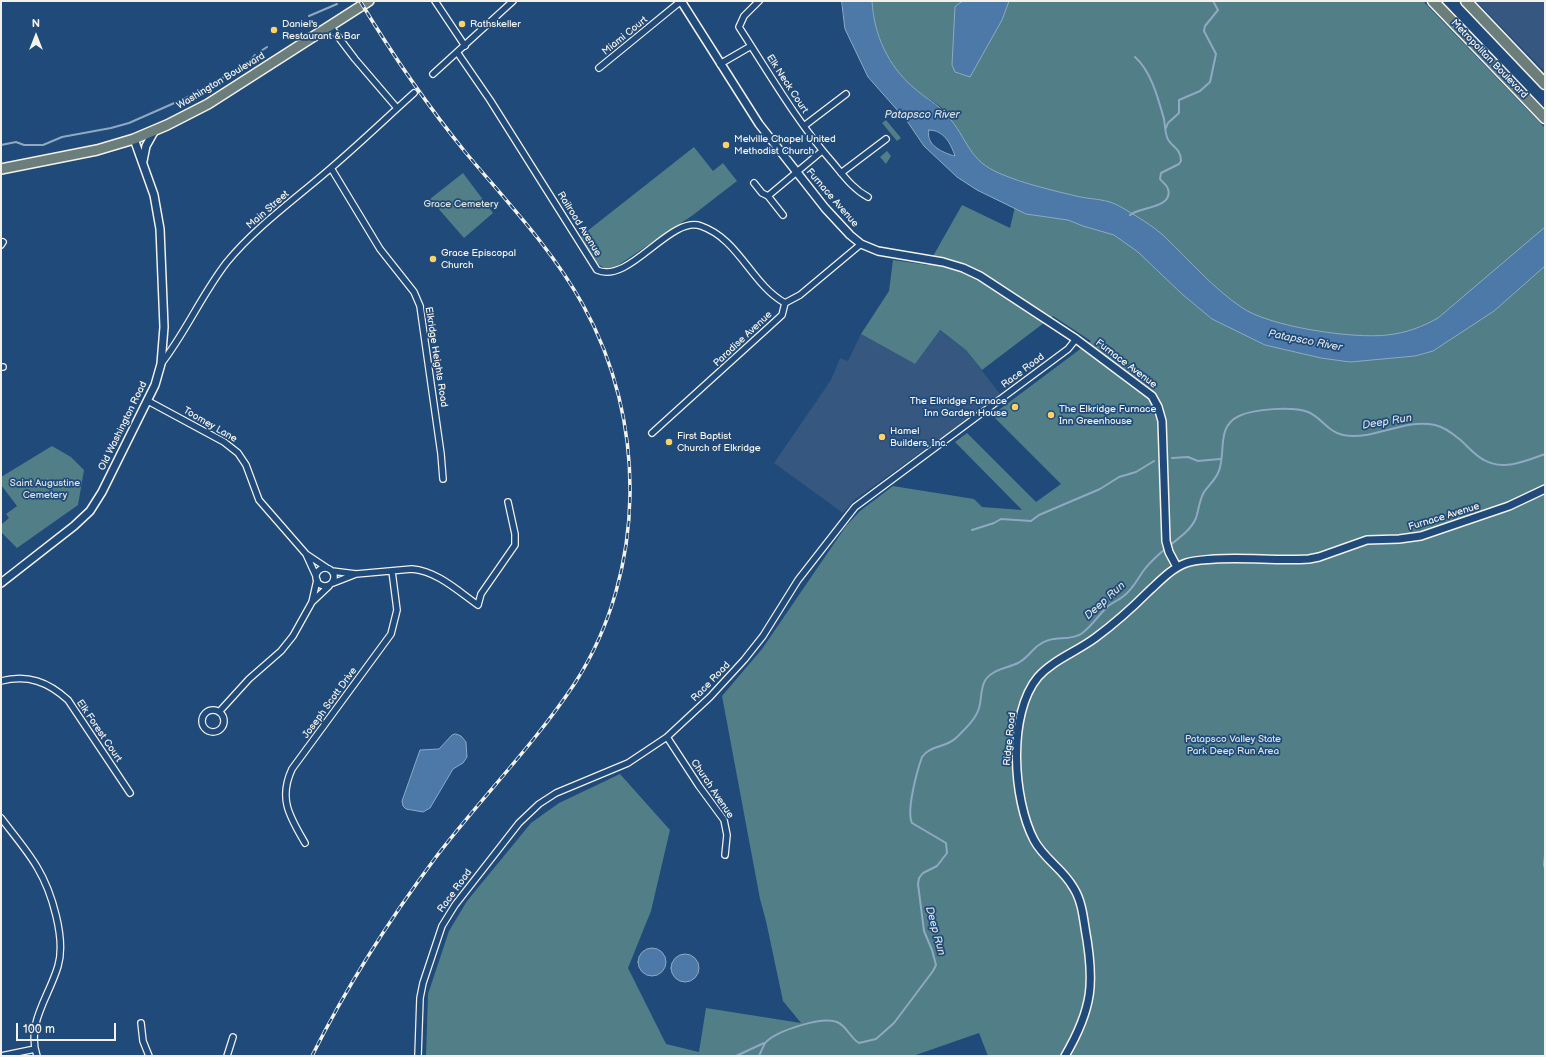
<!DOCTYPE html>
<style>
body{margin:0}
#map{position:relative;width:1546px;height:1057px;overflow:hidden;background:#1f4a7a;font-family:"Balsamiq Sans",sans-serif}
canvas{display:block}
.frame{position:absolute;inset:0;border:2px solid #f4f1e8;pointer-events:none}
.north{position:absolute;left:16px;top:16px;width:40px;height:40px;-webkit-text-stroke:3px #1f4a7a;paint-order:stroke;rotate:0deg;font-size:11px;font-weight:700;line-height:16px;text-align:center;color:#f4f1e8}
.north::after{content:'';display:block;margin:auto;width:14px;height:18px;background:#f4f1e8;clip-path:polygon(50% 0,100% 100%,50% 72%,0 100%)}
.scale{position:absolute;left:16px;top:1023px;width:100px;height:18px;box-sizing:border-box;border:2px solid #f4f1e8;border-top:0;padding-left:5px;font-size:12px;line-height:14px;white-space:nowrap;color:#f4f1e8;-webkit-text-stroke:3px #1f4a7a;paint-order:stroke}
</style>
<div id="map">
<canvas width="1546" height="1057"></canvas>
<div class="frame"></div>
<div class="north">N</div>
<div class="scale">100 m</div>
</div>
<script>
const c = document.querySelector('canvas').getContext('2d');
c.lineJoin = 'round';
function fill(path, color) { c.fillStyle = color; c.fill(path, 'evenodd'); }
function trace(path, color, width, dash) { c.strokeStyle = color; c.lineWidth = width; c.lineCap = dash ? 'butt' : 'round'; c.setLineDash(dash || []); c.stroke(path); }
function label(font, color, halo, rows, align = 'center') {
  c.font = font + ' "Balsamiq Sans",sans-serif'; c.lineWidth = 3.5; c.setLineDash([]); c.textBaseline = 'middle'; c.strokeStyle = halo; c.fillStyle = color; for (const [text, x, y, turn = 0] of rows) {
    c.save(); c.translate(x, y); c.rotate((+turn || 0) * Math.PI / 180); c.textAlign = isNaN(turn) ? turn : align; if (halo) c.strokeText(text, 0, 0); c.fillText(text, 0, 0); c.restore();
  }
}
fill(new Path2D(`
 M 1476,1 L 1545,1 L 1545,72 L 1481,6 Z
 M 939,330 L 966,350 L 1000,394 L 958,426 L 854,500 L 843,513 L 774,463 L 831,380 L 840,358 L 848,361 L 861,334 L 915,364 Z`), '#36577f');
fill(new Path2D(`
 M 872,1 L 1423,1 L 1545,128 L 1545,1056 L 988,1056 L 979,1033 L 913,1056 L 426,1056 L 428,994 L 449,931 L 467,901 L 531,823 L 559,803 L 620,774 L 670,830 L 651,911 L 628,968 L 666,1044 L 699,1052 L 706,1008 L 801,1023 L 783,1001 L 766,921 L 760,899 L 722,696 L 762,649 L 846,526 L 860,511 L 893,486 L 974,499 L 982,507 L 1022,510 L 955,442 L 967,433 L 1036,502 L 1061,484 L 992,415 L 1091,341 L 1053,316 L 982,370 L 966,350 L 940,330 L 915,364 L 861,334 L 889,291 L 893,260 L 928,265 L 962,205 L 1010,228 L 1021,181 C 1007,176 988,173 977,161 C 963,146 958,124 942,108 C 934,101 923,96 915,89 C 888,67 874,35 872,1 Z
 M 886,120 L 901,138 L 897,141 L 882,123 Z
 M 694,147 L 713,171 L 723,163 L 737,181 L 693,215 L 617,266 C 598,277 587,248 581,236 Z
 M 887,151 L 891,156 L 886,164 L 880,157 Z
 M 463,173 L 493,213 L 464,238 L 430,199 Z
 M 52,446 L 71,457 L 84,470 L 78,505 L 17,548 L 1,532 L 2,524 L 9,518 L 6,514 L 17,506 L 1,485 L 1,477 Z`), '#517e87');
const water = new Path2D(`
 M 842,1 L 872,1 C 874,35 888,66 914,88 C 925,98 938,104 947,115 C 969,140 967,160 1001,174 C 1025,184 1051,190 1076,196 C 1092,200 1106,198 1121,207 C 1136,216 1152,225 1165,237 C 1190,261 1213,288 1241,307 C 1269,327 1354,339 1387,335 C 1406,333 1422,327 1438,318 L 1545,227 L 1545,266 L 1494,311 L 1433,351 L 1415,356 L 1350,362 L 1321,358 L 1265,345 L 1212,319 L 1182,294 L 1138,252 L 1114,235 L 1083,226 L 1068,220 L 1026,214 L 977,190 L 957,177 L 924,146 L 907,121 L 868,77 L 845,29 ZM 929,130 C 944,130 951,144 955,156 C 943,153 925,145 929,130 Z
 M 963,1 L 1009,1 L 1002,20 L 970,77 L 955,72 L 952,65 L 955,7 Z
 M 456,734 L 461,736 L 466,742 L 467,757 L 463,763 L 453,769 L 430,808 L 423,812 L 406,809 L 403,806 L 402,801 L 420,750 L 439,749 L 452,735 Z
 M638 962a14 14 0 1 1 28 0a14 14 0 1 1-28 0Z
 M671 968a14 14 0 1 1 28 0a14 14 0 1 1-28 0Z`);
fill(water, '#4c79a8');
trace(water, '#8fa9c2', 1);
trace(new Path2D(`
 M 309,16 L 337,4
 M 261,51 L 267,47
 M 1166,128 L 1168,123 L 1179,113 L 1179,100 L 1200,91 L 1210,82 L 1216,54 L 1204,31 L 1205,26 L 1218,10 L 1213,1
 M 1,145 L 16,142 L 24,145 L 43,145 L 62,137 L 111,128 L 129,123 L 188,97 L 246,65 L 255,55
 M 1130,215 C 1139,207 1174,208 1168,189 C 1167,185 1163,183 1160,179 L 1161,173 L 1179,164 L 1181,161 C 1181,147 1170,147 1167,137 C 1165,131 1165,125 1164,119 C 1158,98 1151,71 1135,57
 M 1172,458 L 1188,457 L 1198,461 L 1220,459
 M 972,530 L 994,523 L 1001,519 L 1031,521 L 1039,515 L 1100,489 L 1119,477 L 1136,472 L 1154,461
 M 1169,546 C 1179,538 1191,530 1196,518 C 1199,509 1199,501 1204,492 C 1208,486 1215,480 1218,473 C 1227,455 1215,427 1239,416 C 1254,409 1292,406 1308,412 C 1321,417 1328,432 1343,435 C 1375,441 1403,418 1435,425 C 1443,427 1452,433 1458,438 C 1467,445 1474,455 1484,460 C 1503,471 1526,461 1545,454
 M 1545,855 L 1544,865 L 1545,868
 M 736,1056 L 764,1043
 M 759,1056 C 761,1052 763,1046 766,1042 C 777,1031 821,1016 837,1022 C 847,1026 850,1038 859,1043 L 876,1039 L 894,1023 L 933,971 L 936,965 L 932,950 L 924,931 L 918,884 L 919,878 L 923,873 L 937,866 L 947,853 L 946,843 L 912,823 C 906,811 917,771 922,757 C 930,745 947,748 957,737 C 965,729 976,719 979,708 C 982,699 980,687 986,679 C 994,669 1008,668 1018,663 C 1030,657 1034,644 1049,640 C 1059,637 1071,640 1081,634 C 1091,627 1098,616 1106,608 C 1112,602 1120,600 1126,594 C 1134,587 1138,578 1144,570 C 1150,562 1158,555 1165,549`), '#8fa9c2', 2);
const minor = new Path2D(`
 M 435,1 L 465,46
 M 759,1 L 744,16 L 739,27 C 769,73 797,122 833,163 C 844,176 853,189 868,197
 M 330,26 L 355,59 L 397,108
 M 457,52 L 490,100 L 597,270 C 629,285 670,215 701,226 C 739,239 751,284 785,303
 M 720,64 L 751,46
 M 599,68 L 681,1
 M 433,74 L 513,1
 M 804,126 L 846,94
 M 331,168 L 380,249 L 414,292 L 420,306 L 441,454 L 443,479
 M 841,173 L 886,139
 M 754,183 L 762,193 L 768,196 L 783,215
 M 768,196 L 822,151
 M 1,245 L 3,242
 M 161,364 C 186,332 202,294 227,262 C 254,229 291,202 324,174 C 355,148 384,120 414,93
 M 1,367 L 3,367
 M 148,401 L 224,442 L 238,453 L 246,465 L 259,500 L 306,554 L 316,576
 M 652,433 L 770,326 L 782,315 L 785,303 L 800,295 L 861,244
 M 306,554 L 327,568
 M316 577a9 9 0 1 1 18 0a9 9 0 1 1-18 0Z
 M 332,571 L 356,574 L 412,569 C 437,571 458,591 478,605 L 481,594 L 515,545 L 515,534 L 508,502
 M 333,583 L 356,574
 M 312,602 L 329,586
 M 1,681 C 28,674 48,682 68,700 L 130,793
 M202 721a11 11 0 1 1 22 0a11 11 0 1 1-22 0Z
 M 219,712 L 249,679 L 281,651 L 293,636 L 312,602 L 317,580
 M 667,737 L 699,786 L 724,820 L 727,835 L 725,855
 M 1,818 C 13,834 27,850 37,867 C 52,892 66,939 58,966 C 49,997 26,1023 37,1056
 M 305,843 C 290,817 278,799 292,769 L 391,634 L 397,610 L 392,571
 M 141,1023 L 143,1041 L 149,1056
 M 1,1056 L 35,1049
 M 227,1056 L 233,1037
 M 418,1056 L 420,998 L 423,983 L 442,926 L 455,905 L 519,823 L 539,804 L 556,793 L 628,763 L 667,737 L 710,697 L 744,660 L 763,636 L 798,580 L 855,507 L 1068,349 L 1076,339`);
const tertiary = new Path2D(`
 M 681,1 L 759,124 L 825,208 L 850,235 L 861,244 L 878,251 L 943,262 L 963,268 L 980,276 L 1076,339 L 1152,396 L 1158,407 L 1162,421 L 1166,541 L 1169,552 L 1177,567
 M 143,161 L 146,146 L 155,130
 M 1,583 L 74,526 L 90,511 L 102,492 L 155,385 L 161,364 L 164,327 L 160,229 L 154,195 L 134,139
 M 1065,1056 C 1093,1008 1095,982 1085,928 C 1083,914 1081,899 1073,887 C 1063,869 1044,859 1034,840 C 1013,800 1007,714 1038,677 C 1053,660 1076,652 1095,638 C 1114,624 1132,608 1149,591 C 1160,581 1172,568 1186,563 C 1195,560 1205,560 1215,559 C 1246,557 1277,561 1309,559 L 1319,557 L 1367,540 L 1399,539 L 1421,536 L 1509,506 L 1545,489`);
const primary = new Path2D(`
 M 1,169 L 97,150 L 134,139 L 167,125 L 208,104 L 369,1`);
const motorway = new Path2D(`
 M 1433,1 L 1545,118
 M 1466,1 L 1545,84`);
trace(minor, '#f4f1e8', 8);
trace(tertiary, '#f4f1e8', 10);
trace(primary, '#f4f1e8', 12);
trace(motorway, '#f4f1e8', 13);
trace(minor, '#1f4a7a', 5.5);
trace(tertiary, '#1f4a7a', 7);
trace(primary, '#6c7e7c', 9);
trace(motorway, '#6c7e7c', 10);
const rail = new Path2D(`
 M 312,1056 C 347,986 389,920 436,857 C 481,798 534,745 575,683 C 647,571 647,420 583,305 C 552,249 507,202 466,153 C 427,105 392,54 360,1`);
trace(rail, '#f4f1e8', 3.5);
trace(rail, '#1f4a7a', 2, [6]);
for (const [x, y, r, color] of [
 [462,24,4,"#ffd166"],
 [274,30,4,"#ffd166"],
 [726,145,4,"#ffd166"],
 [433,259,4,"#ffd166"],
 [1015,407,4,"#ffd166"],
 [1051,415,4,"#ffd166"],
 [882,437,4,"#ffd166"],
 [669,442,4,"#ffd166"]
]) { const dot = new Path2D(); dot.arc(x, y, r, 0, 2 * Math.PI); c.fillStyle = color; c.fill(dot); trace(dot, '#1f4a7a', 1.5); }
label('10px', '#f4f1e8', '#1f4a7a', [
 ["Daniel's",282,24],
 ["Restaurant & Bar",282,36],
 ["Rathskeller",470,24],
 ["Melville Chapel United",734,139],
 ["Methodist Church",734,151],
 ["Grace Episcopal",441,253],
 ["Church",441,265],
 ["The Elkridge Furnace",1007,401,"right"],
 ["Inn Garden House",1007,413,"right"],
 ["The Elkridge Furnace",1059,409],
 ["Inn Greenhouse",1059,421],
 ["Hamel",890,431],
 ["Builders, Inc.",890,443],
 ["First Baptist",677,436],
 ["Church of Elkridge",677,448]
], 'left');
label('10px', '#f4f1e8', '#1f4a7a', [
 ["Miami Court",625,36,-39],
 ["Metropolitan Boulevard",1489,59,46],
 ["Washington Boulevard",221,81,-31],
 ["Elk Neck Court",787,84,57],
 ["Furnace Avenue",832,198,49],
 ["Main Street",268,210,-41],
 ["Railroad Avenue",579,224,58],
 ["Paradise Avenue",743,339,-43],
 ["Elkridge Heights Road",436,357,81],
 ["Furnace Avenue",1126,364,37],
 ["Race Road",1023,371,-37],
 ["Toomey Lane",210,425,30],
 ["Old Washington Road",123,426,-64],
 ["Furnace Avenue",1444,517,-17],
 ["Race Road",711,682,-46],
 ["Joseph Scott Drive",330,703,-54],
 ["Elk Forest Court",99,731,56],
 ["Ridge Road",1010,739,-84],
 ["Church Avenue",712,789,56],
 ["Race Road",455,891,-54]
]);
label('10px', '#dce0d9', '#1f4a7a', [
 ["Grace Cemetery",461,204],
 ["Saint Augustine",45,483],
 ["Cemetery",45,495],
 ["Patapsco Valley State",1233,739],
 ["Park Deep Run Area",1233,751]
]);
label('italic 11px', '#dbdfde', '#1f4a7a', [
 ["Patapsco River",922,115],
 ["Patapsco River",1305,341,11],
 ["Deep Run",1387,422,-9],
 ["Deep Run",1105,601,-42],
 ["Deep Run",935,931,75]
]);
</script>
